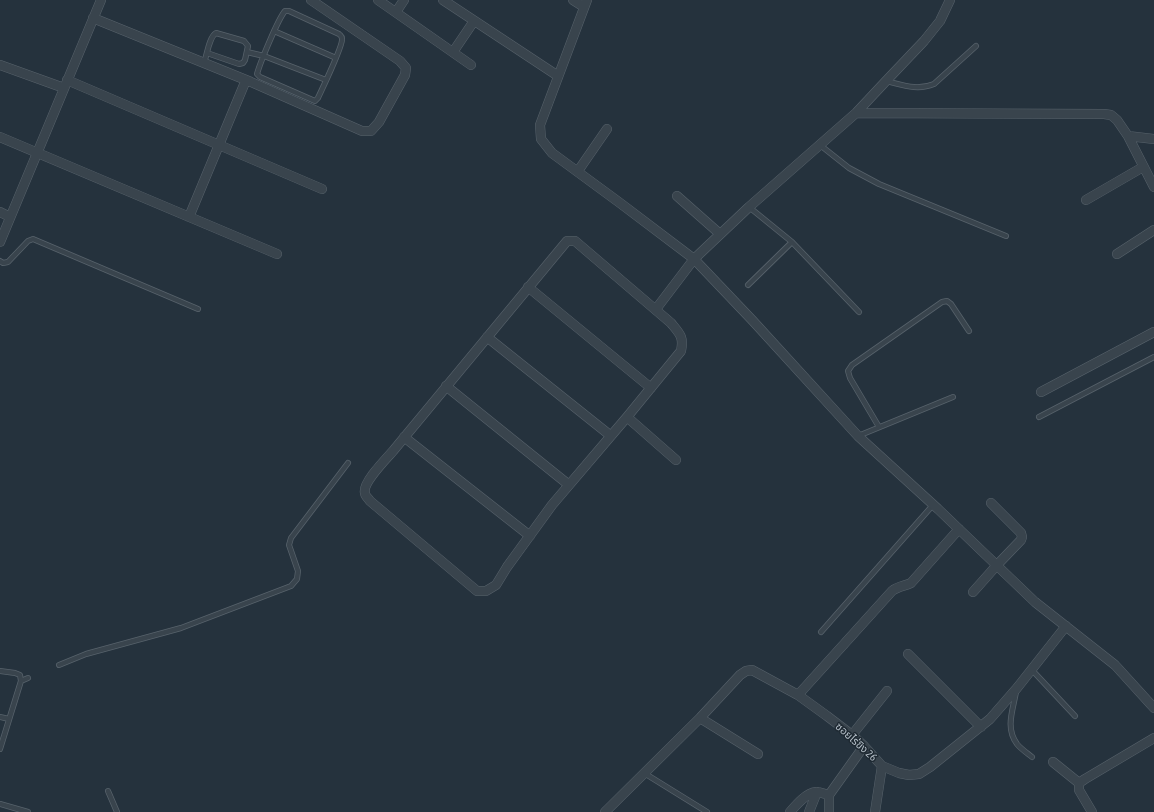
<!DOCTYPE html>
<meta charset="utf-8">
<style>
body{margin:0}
canvas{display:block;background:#25323d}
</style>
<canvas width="1154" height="812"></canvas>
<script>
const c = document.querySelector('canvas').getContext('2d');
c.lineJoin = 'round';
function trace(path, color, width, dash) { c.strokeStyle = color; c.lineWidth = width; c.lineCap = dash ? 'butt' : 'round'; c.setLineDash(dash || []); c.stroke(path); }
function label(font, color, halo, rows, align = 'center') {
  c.font = font + ' "Asap Condensed","Noto Sans Thai",sans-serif'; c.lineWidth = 3; c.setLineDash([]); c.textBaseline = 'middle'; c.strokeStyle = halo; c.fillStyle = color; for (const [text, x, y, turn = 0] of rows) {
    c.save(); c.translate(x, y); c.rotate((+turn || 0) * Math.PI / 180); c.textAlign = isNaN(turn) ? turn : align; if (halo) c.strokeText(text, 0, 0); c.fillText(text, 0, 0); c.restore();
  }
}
const lane = new Path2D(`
 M 285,11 L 289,11 L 339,34 C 341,36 342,36 342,39 C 343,46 322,89 318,98 L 315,101 L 260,77 L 257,74 C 260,63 278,19 285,11 Z
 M 274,31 L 336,58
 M 247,52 L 264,56 L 326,80
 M 204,63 C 207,55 209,37 216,33 L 244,41 L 248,46 L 245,60 L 243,63 L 239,64 L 207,53
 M 886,81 C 903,85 917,91 934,84 L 976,46
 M 820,145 L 849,168 L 879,184 L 1006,236
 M 749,207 L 792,242 L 859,312
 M 0,261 L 3,263 L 8,262 L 28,241 L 33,239 L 198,309
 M 748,285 L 792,242
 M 1039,417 L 1154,357
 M 879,427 L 850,378 L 848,371 L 852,365 L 942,302 L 947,301 L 951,304 L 969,331
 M 858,436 L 953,397
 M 821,632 L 933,505
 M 59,665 L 86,654 L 181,628 L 291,586 L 297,579 L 298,571 L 289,545 L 291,538 L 348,463
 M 1032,670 L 1075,716
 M 0,671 L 15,673 L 20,675 L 21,681 L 0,749
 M 21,681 L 28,678
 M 1016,692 C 1013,710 1005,728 1017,744 C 1021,749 1027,753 1032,757
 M 0,717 L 9,719
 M 644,773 L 707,812
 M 108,791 L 117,812
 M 0,804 L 28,812`);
const street = new Path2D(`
 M 378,0 L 471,65
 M 443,0 L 558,76
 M 573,0 L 584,7
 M 587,0 L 540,125 L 541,139 L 552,153 L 620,203 L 694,259 L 753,321 L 858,436 L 938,509 L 1035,602 L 1115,665 L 1154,708
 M 396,12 L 404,0
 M 93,18 L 251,82 L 362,131 L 371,131 L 379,122 L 405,75 L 406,68 L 400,61 L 311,0
 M 453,52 L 474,21
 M 0,65 L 64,88
 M 67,80 L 322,189
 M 856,113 L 1104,114 L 1111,115 L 1117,120 L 1128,136 L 1154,187
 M 1128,136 L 1154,139
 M 0,137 L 277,254
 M 578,171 L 607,129
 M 677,196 L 720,234
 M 1086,200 L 1143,167
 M 0,212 L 10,217
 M 189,217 L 246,80
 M 567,241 L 575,241 L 671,323 C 680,334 684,337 681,351 L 627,417 L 552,505 L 507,567 L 496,585 L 486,591 L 477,591 L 370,501 C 368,498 365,496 365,493 C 362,483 386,459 393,451 Z
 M 0,242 L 101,0
 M 1117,254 L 1154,230
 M 528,287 L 651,388
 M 656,309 L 694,259 L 749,207 L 856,113 L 886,81 L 924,41 L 940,21 L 950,0
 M 487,337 L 611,436
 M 446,386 L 569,485
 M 1041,392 L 1154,332
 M 627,417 L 676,460
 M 404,437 L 530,536
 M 973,592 L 997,565 L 1021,540 L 1022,537 L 1021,533 L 991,503
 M 908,654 L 981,727
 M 798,695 L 892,591 C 898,586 905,586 911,583 L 959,529
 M 700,718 L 758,754
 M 852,735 L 887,691
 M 1053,762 L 1079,783 L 1079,790 L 1092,812
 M 1079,783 L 1085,779 L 1154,738
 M 605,812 L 700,718 L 740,675 L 746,671 L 752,670 L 798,695 L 827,716 L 852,735 L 864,746 L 882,766 L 899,773 L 909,775 L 919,774 L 930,767 L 990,719 L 1017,688 L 1066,626
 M 790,812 C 796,805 806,793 816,792 C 820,792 825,794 829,795
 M 809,812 L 817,792
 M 829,812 L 829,795 L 864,746
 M 875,812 L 882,766`);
trace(lane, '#57626b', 6);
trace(street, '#57626b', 10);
trace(lane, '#39444d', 4.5);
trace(street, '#39444d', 9);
label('11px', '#b5bfc8', '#1e2932', [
 ["ซอยไร่ขิง 26",856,742,42]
]);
</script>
